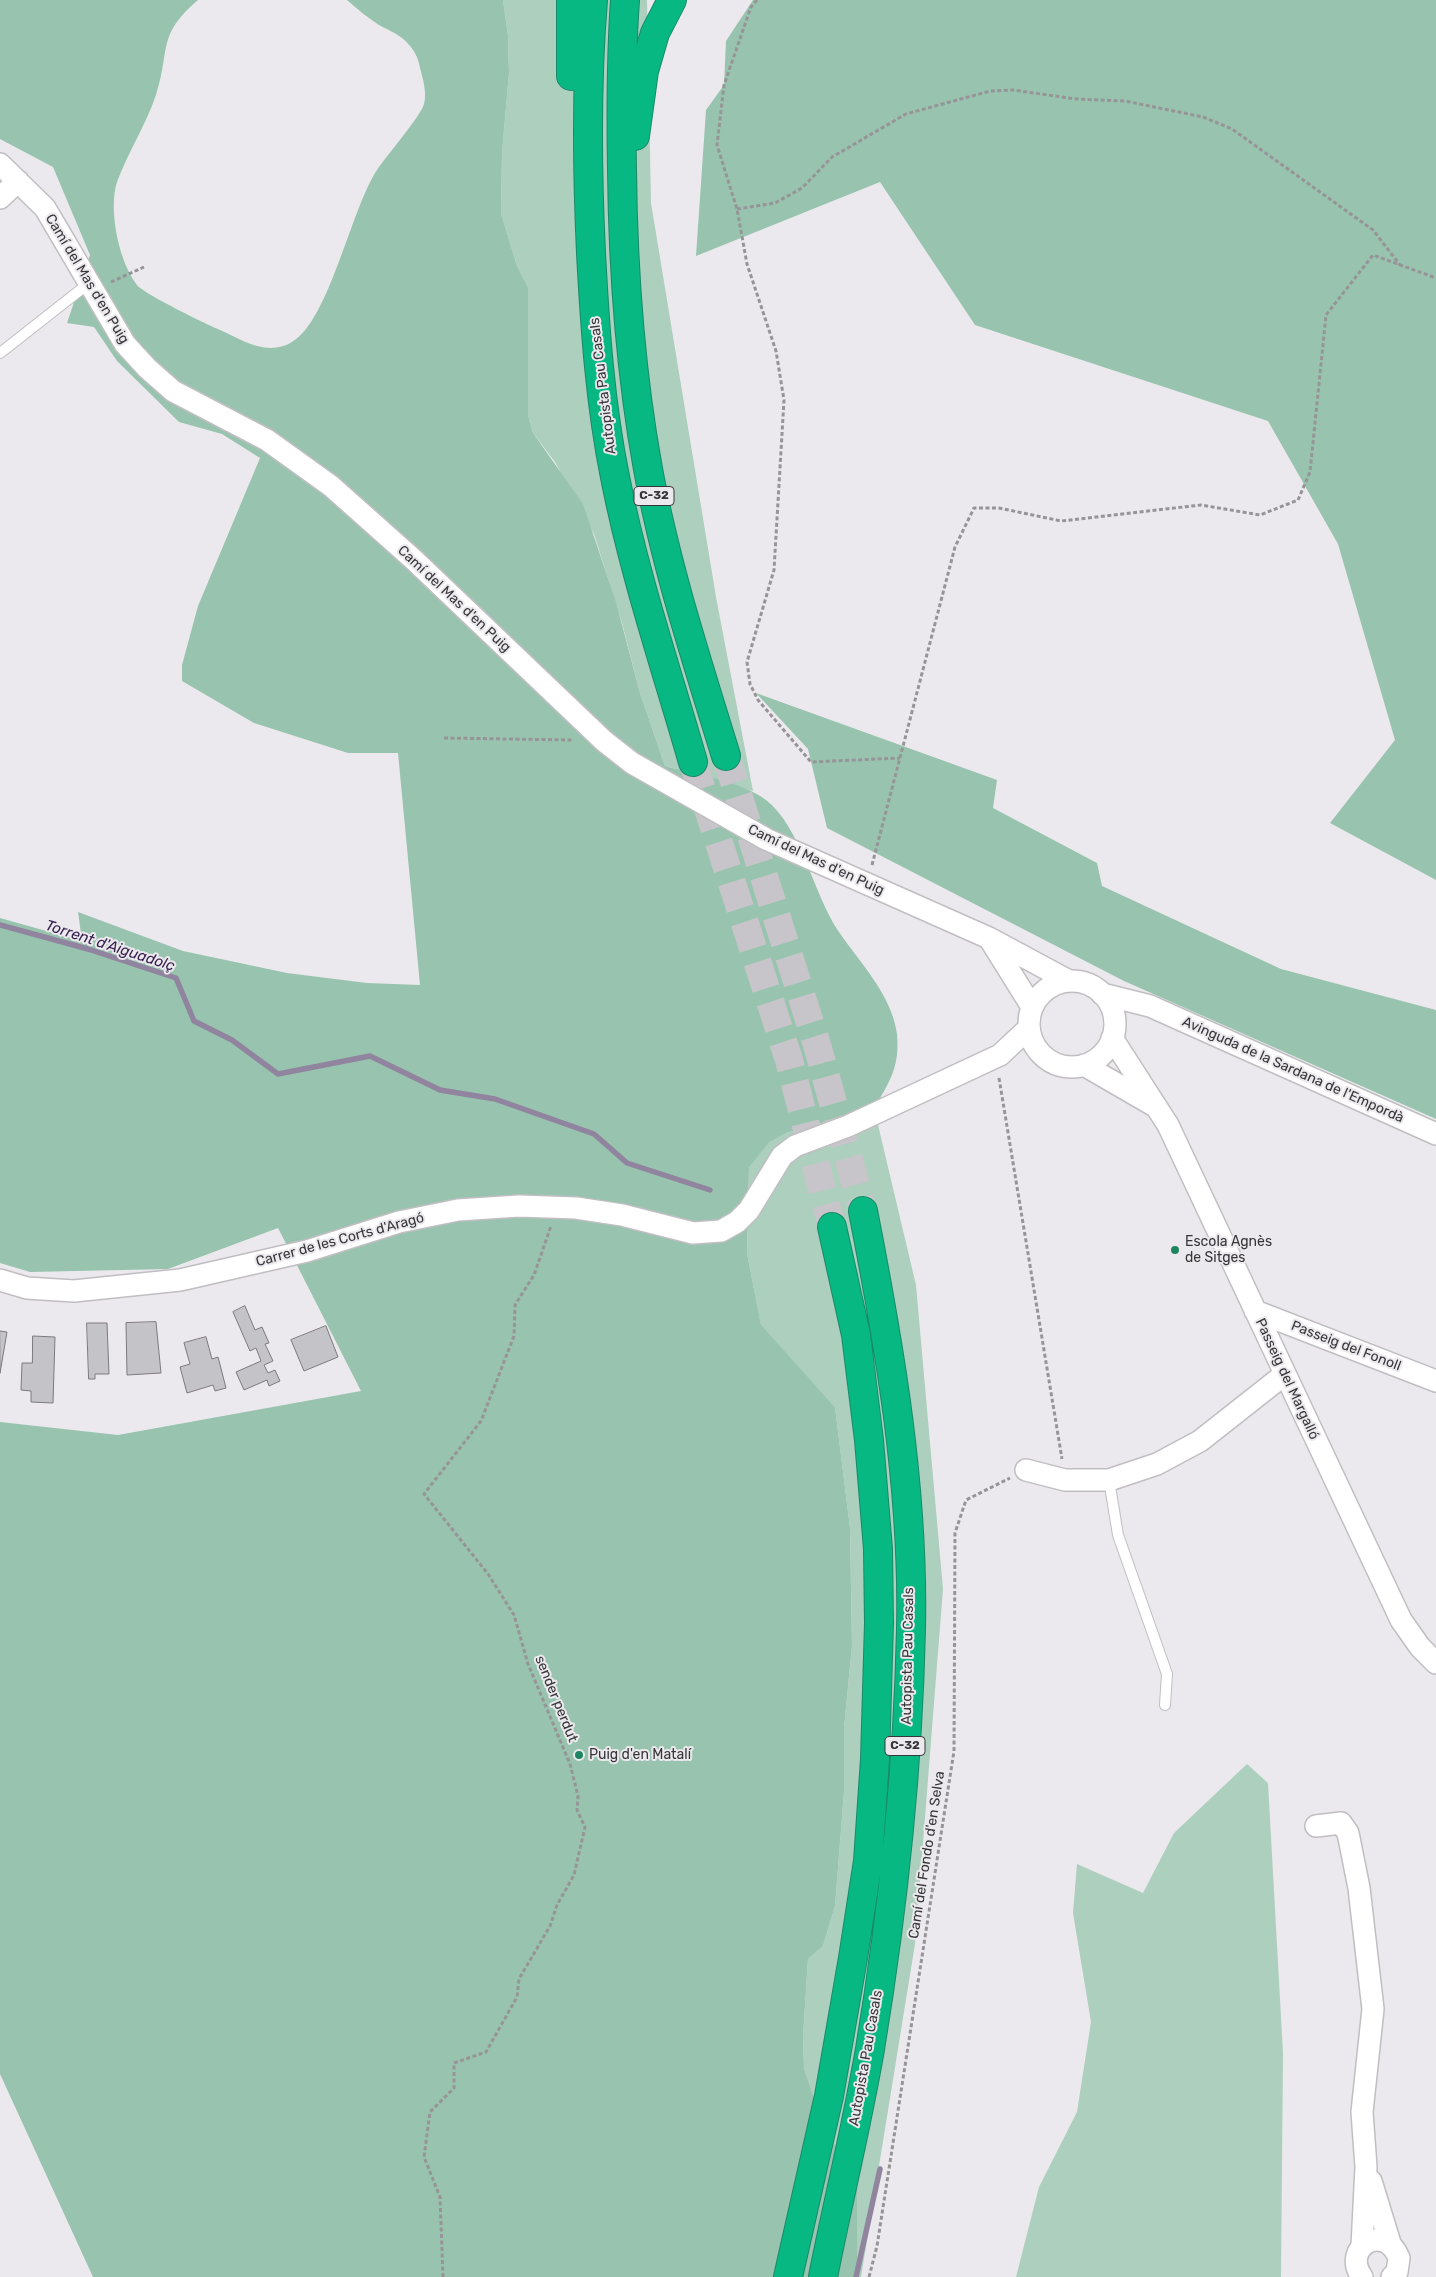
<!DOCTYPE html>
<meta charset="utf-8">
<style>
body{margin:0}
canvas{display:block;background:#ebe9ed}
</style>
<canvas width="1436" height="2277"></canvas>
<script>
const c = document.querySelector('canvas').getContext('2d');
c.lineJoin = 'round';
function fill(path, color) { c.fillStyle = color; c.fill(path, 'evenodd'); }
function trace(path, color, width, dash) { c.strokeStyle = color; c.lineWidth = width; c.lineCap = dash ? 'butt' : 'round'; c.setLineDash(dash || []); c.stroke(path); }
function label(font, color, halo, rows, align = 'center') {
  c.font = font + ' Rubik,sans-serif'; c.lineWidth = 4; c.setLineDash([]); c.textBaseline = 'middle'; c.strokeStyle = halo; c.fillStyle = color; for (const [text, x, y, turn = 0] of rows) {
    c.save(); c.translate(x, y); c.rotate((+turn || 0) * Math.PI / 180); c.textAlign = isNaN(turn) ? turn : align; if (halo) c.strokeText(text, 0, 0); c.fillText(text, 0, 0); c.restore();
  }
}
fill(new Path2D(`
 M 503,0 L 647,0 L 651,203 L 716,597 L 753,791 L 665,766 L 640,693 L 622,623 L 594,534 L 555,462 L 533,433 L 528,415 L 528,287 L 517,266 L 501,213 L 502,153 L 509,73 L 508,35 Z
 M 874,1108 L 916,1285 L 943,1589 L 915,1944 L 861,2277 L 857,2277 L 857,2190 L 818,2110 L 804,2068 L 803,2037 L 808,1959 L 823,1946 L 835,1906 L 844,1792 L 844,1728 L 852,1646 L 850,1528 L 835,1407 L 761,1326 L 747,1253 L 749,1168 L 769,1141 L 786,1133 Z
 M 1247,1764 L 1268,1783 L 1283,2053 L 1281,2277 L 1016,2277 L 1039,2187 L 1077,2112 L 1091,2022 L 1073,1913 L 1077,1864 L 1143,1893 L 1174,1833 Z`), '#adcfbe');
fill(new Path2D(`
 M 0,0 L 198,0 C 156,36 171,49 156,95 C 146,125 128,152 117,182 C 108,210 119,262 137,285 C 144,294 206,324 220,330 C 242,340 268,357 292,342 C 329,321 351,209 377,170 C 386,156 421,116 424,104 C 427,93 423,79 420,68 C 418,56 412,46 402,38 C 396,33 386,29 379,25 C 367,17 357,9 347,0 L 503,0 L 508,35 L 509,73 L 502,153 L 501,213 L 517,266 L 528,287 L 528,415 L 533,433 L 583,504 L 616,602 L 640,693 L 665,766 C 696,775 741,781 766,800 C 801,827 814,896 839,932 C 860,963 892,995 897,1034 C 900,1066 890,1082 874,1108 L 786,1133 L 769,1142 L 749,1168 L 747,1253 L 761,1325 L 835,1407 L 850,1528 L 852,1646 L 844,1728 L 844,1792 L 835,1906 L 823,1946 L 808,1959 L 803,2037 L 804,2068 L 818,2110 L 857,2190 L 857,2277 L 93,2277 L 0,2074 L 0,1422 L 118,1435 L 361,1391 L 278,1228 L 168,1269 L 30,1272 L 0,1263 L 0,918 L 82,941 L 78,912 L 183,951 L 287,973 L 367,983 L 420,985 L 398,753 L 348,753 L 254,723 L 182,681 L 182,665 L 198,606 L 260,458 L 222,434 L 179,422 L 117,361 L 94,327 L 67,323 L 90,255 L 53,167 L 0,139 Z
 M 753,0 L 1436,0 L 1436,880 L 1330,823 L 1395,740 L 1338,544 L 1268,421 L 975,325 L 880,182 L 696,256 L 706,110 L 724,85 L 726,41 Z
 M 756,693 L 997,780 L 993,808 L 1097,863 L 1102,886 L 1281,969 L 1436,1010 L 1436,1119 L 1124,981 L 827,828 L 808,749 Z`), '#98c4af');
trace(new Path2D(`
 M 0,925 L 88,949 L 176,978 L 194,1021 L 232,1040 L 278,1074 L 370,1056 L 440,1090 L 495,1099 L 594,1134 L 627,1163 L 710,1190
 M 856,2277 L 880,2169`), '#90849f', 5.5);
const building = new Path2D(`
 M 245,1306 L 255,1330 L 262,1327 L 269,1343 L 265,1344 L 273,1361 L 264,1365 L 268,1373 L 275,1370 L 280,1381 L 269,1386 L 267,1380 L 244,1390 L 236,1372 L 261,1361 L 256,1348 L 250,1351 L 233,1312 Z
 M 156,1322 L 161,1373 L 127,1375 L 126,1323 Z
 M 87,1323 L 107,1323 L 109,1374 L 95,1374 L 95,1379 L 89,1379 Z
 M 326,1326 L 338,1357 L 304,1371 L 291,1340 Z
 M 0,1331 L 7,1332 L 0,1373 Z
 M 33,1336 L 55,1337 L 53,1403 L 31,1402 L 31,1391 L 21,1390 L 22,1363 L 32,1363 Z
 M 206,1337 L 212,1359 L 218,1357 L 226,1388 L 215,1391 L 213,1385 L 187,1393 L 180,1367 L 190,1364 L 184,1343 Z`);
fill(building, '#c4c3c7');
trace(building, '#7c7a7e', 1);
trace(new Path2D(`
 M 726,756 L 817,1045 L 863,1211
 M 693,762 L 789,1060 L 832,1227`), '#c7c5c9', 28, [28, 14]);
const lane = new Path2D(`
 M 0,353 L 88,284
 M 1109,1480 L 1118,1535 L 1167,1674 L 1165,1705`);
const street = new Path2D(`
 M 0,164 L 45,208 L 125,344 L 147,368 L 173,391 L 267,440 L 331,486 L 413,559 L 604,741 L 632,763 L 766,839 L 989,938 L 1069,981
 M 0,198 L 18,181
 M 989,938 L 1032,1007
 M1029 1024a43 43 0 1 1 86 0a43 43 0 1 1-86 0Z
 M 1102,994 L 1150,1006 L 1436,1134
 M 1112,1038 L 1168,1125 L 1401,1620 L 1420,1647 L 1436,1663
 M 1084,1065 L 1153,1105
 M 0,1280 L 27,1288 L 74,1291 L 180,1280 L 307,1251 L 399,1222 L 458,1210 L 519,1206 L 576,1208 L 622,1215 L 693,1233 L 721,1231 L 737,1222 L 749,1210 L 782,1156 L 795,1146 L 848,1126 L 1000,1055 L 1029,1028
 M 1255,1311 L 1436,1381
 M 1026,1470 L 1065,1480 L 1109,1480 L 1157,1464 L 1200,1441 L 1285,1374
 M 1316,1826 L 1341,1823 L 1348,1833 L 1359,1888 L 1373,2009 L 1362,2112 L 1366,2167 L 1362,2246
 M 1371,2181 L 1390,2243
 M 1362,2277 C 1341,2248 1384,2221 1399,2258 L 1397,2272 L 1392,2277`);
const highway = new Path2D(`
 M 571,0 L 571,76
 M 593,0 C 586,84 587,168 591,253 C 595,328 600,403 615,477 C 634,574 666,668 693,762
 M 625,0 C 621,57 621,113 622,170 C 623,270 630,370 648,469 C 666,567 697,661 726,756
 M 635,136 L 644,71 L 655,33 L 672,0
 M 788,2277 L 829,2096 L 853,1958 L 868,1861 L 875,1759 L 879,1623 L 878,1549 L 869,1440 L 856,1335 L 832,1227
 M 823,2277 C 838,2201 857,2125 870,2049 C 893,1910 908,1770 911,1629 C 914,1488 890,1349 863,1211`);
trace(lane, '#c0bec2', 12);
trace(street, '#c0bec2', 24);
trace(highway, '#188a69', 30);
trace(new Path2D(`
 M 757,0 L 751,7 L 724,85 L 717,145 L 737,209 L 747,264 L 776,351 L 784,400 L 774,570 L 747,662 L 750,684 L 758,700 L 811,762 L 900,758
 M 737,209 L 775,203 L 802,188 L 832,157 L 906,114 L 990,91 L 1013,90 L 1076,99 L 1125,101 L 1203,117 L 1232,129 L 1373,230 L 1400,265
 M 111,282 L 144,267
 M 444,738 L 573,740
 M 872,865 L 955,547 L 974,508 L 999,508 L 1061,521 L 1201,505 L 1260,515 L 1298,500 L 1310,472 L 1326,315 L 1373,255 L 1436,278
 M 999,1078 L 1062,1459
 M 443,2277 L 440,2197 L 424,2157 L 430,2112 L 454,2088 L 454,2063 L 486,2052 L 517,1997 L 519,1979 L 550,1926 L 557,1905 L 574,1875 L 585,1827 L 577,1810 L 578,1796 L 570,1764 L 528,1664 L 514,1615 L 488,1574 L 424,1494 L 481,1421 L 514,1336 L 515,1305 L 534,1275 L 551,1226
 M 869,2277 L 877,2246 L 954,1751 L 955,1533 L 966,1500 L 1010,1478`), '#969497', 3, [4, 2.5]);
trace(lane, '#fff', 10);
trace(street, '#fff', 21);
trace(highway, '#08b883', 28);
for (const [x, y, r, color] of [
 [1175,1250,5,"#1d8560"],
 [579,1755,5,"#1d8560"]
]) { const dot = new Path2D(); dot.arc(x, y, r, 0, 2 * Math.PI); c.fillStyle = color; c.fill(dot); trace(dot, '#ebe9ed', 2); }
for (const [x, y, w] of [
 [654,496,40],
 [905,1746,40]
]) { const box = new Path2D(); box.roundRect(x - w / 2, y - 9.5, w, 19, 4); c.fillStyle = '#ebe9ed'; c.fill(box); trace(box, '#373638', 1); }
label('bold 12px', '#373638', null, [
 ["C-32",654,496],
 ["C-32",905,1746]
]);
label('14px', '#373638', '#ebe9ed', [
 ["Camí del Mas d'en Puig",87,279,59],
 ["Autopista Pau Casals",603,386,-97],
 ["Camí del Mas d'en Puig",454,599,43],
 ["Camí del Mas d'en Puig",816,860,25],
 ["Avinguda de la Sardana de l'Empordà",1293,1070,24],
 ["Carrer de les Corts d'Aragó",340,1240,-15],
 ["Passeig del Fonoll",1346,1346,21],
 ["Passeig del Margalló",1287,1379,65],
 ["Autopista Pau Casals",908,1656,-89],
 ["sender perdut",556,1699,68],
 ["Camí del Fondo d'en Selva",927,1855,-81],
 ["Autopista Pau Casals",866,2058,-80]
]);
label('14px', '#373638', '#ebe9ed', [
 ["Escola Agnès",1185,1242],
 ["de Sitges",1185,1258],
 ["Puig d'en Matalí",589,1755]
], 'left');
label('italic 15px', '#361e4d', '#ebe9ed', [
 ["Torrent d'Aiguadolç",110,946,18]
]);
</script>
